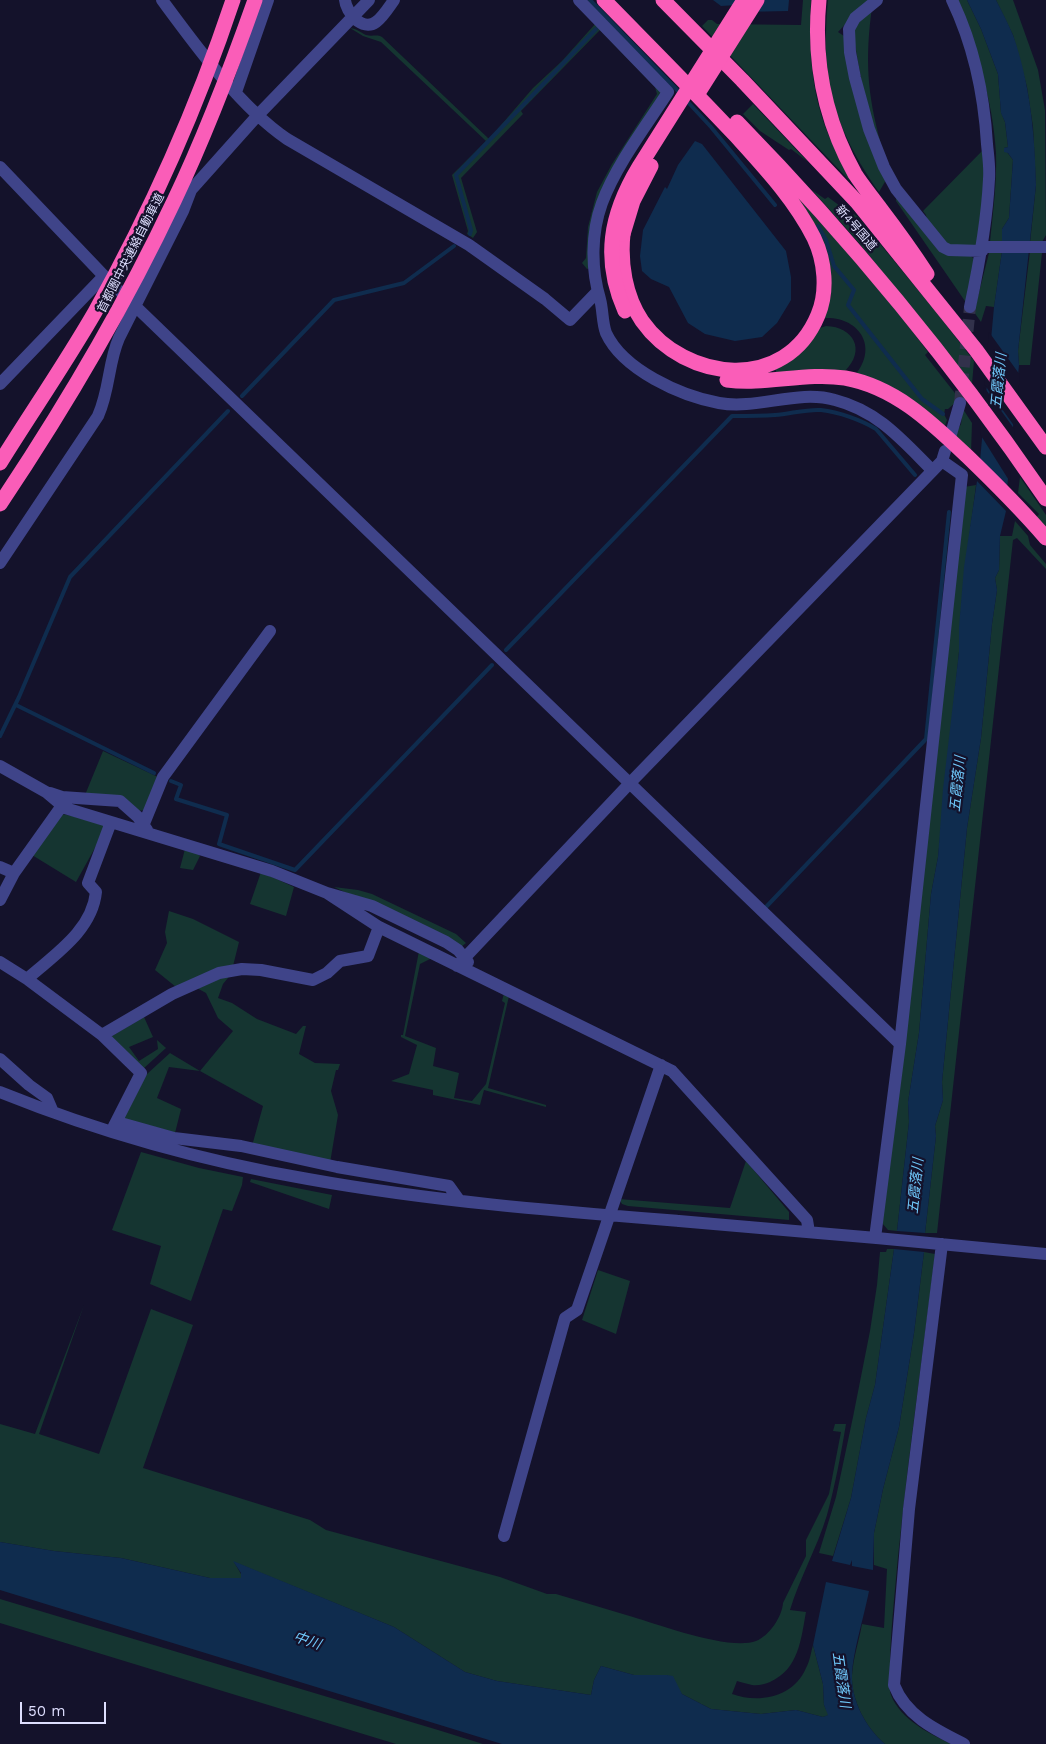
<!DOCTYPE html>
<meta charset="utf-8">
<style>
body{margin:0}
#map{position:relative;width:1046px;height:1744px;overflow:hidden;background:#14122b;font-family:"Work Sans",sans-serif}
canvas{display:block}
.scale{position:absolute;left:20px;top:1702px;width:86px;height:22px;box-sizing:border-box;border:2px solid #dedefe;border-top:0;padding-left:6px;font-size:15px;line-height:18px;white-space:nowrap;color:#dedefe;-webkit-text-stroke:4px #14122b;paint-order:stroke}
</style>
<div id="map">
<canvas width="1046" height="1744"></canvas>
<div class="scale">50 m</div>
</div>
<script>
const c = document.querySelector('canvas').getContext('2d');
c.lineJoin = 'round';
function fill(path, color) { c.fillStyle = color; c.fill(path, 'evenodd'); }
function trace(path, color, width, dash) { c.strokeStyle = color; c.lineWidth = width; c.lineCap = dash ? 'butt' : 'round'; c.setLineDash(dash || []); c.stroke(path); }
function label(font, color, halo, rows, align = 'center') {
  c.font = font + ' "Work Sans","Noto Sans JP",sans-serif'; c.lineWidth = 4.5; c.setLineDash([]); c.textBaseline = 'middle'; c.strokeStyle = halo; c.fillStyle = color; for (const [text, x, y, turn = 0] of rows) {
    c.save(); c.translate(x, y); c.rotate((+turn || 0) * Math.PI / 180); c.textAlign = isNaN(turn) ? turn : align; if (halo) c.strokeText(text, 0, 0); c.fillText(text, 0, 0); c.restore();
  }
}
fill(new Path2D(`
 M 803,0 L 811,0 C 808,66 813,123 853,178 L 849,180 L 702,26 L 708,20 L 712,20 L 717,24 L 801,25 Z
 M 828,0 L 868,0 L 838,32 L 844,36 L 886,180 L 879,192 C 853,156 830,111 827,65 C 825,43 826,22 828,0 Z
 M 957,0 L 967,0 L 981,29 L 998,74 L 1001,112 L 1005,122 L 1008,147 L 1004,148 L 1013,160 L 1009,218 L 1002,229 L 1002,243 L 990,242 C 993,212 997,182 996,153 C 993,99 976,50 957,0 Z
 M 996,0 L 1013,0 L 1038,70 L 1045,110 L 1046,235 L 1042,242 L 1030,243 L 1036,185 L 1033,127 L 1027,87 L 1013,35 Z
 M 872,7 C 865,59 867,93 881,144 L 867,111 L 853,34 L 858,22 Z
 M 596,23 L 662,92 L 616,168 L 591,268 L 587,269 L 582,263 L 586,258 L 588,227 L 597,192 L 612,164 L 657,94 L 655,87 L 600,30 L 521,111 L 523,114 L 461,178 L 477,232 L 473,238 L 467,234 L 468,231 L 452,175 L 486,141 L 381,42 L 363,36 L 350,28 C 357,29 360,32 366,35 C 372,37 377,34 382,37 L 489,139 L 533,88 L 562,61 Z
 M 753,104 L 808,162 L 791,149 L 789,150 L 760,131 L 743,114 Z
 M 984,149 L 985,183 L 977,244 L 971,247 L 948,246 L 927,222 L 926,215 L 923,211 Z
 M 787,185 C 836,239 884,293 928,352 L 925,355 L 958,397 L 956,402 L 948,409 L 945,409 L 944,414 L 947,420 L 944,428 L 855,375 C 879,347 859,316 824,318 L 831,295 L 831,278 Z
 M 812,190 L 825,199 L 828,197 L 844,209 L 850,217 L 854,214 L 858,217 L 937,313 L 974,361 L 972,384 L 860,244 Z
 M 896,197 L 936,247 L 970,255 L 974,259 L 967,304 L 896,201 Z
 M 1002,251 L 994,307 L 986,306 L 981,322 L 974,312 L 989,253 Z
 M 1030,251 L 1042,253 L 1030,365 L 1019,365 L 1018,351 Z
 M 826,326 C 854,327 866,350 845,371 L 776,375 L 776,368 L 802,352 L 820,328 Z
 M 963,409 L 972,423 L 971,453 L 954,437 L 961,424 Z
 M 1020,477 L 1046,515 L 1046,531 L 1035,519 L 1039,514 L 1018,493 Z
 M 976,485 C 969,541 960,596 959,652 L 938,857 L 931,894 L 919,1033 L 908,1102 L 909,1122 L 897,1231 L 888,1230 L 882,1223 L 964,487 Z
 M 1015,521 L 1028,536 L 1030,545 L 1046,564 L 1046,569 L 1017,538 L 1013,540 L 937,1233 L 925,1233 L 936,1136 L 935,1126 L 943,1100 L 942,1082 L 967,828 L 981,738 L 992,624 L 997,590 L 995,578 L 999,570 L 1000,536 L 1012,536 Z
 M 103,751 L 158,777 L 145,810 L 138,811 L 85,795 Z
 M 62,814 L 103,822 L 106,828 L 76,882 L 32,855 Z
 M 185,849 L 198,853 L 200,856 L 193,870 L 180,868 Z
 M 261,872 L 294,887 L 286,916 L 250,904 Z
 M 334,887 L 358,890 L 372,894 L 456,934 L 466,943 L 461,947 Z
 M 169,911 L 193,919 L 239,942 L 233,966 L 176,987 L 155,970 L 167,943 L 165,932 Z
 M 419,951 L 432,958 L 420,964 L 405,1036 L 436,1048 L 433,1066 L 459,1073 L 454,1098 L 472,1101 L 486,1084 L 505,1003 L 502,1001 L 504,993 L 509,996 L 488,1088 L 546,1105 L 546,1107 L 484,1090 L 480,1105 L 433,1095 L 433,1090 L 391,1081 L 409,1074 L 417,1045 L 401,1037 L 401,1035 L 403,1035 Z
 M 232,973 L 223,984 L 218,998 L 232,1003 L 257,1019 L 296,1034 L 303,1026 L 306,1026 L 299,1054 L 315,1063 L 340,1064 L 338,1070 L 336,1070 L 331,1091 L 338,1115 L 330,1163 L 252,1146 L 263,1106 L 200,1071 L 169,1067 L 157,1098 L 181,1109 L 175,1133 L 125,1119 L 125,1114 L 147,1074 L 170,1053 L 200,1071 L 233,1031 L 218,1018 L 206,993 L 195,987 Z
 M 144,1017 L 153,1037 L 129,1047 L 139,1061 L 158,1049 L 157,1040 L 166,1048 L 143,1069 L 111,1039 L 112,1036 Z
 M 141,1152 L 199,1168 L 243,1177 L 242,1185 L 232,1211 L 223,1209 L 191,1301 L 150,1284 L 161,1246 L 112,1230 Z
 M 746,1161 L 789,1212 L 789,1220 L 628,1206 L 622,1204 L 619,1199 L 730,1208 Z
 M 251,1179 L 332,1195 L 329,1209 L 250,1182 Z
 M 887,1249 L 894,1249 L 875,1385 L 866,1418 L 851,1498 L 833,1556 L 819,1553 L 836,1497 L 853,1417 L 870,1331 L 877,1285 L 880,1252 L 886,1252 Z
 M 924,1252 L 935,1254 C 921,1370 904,1485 894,1600 C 892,1623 890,1645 890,1668 C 890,1677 888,1686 891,1695 C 900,1719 930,1734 951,1744 L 885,1744 C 866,1728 851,1700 852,1675 C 853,1658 859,1641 862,1624 L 884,1628 L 887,1569 L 874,1565 L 874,1533 L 883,1489 L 899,1427 L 914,1333 Z
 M 598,1270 L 630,1281 L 616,1334 L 582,1320 Z
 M 84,1305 L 39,1434 L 99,1454 L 151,1309 L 193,1325 L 143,1468 L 310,1520 L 326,1530 L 500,1577 L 547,1594 L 556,1594 C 582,1602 607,1609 633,1617 C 660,1625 730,1651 756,1641 C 769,1636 782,1617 783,1603 L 806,1556 L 806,1540 L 829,1494 L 841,1432 L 833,1431 L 835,1424 L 846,1424 C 841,1454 835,1486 827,1515 C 817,1548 800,1577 790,1610 L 806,1612 C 801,1639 799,1669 770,1682 C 765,1684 758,1686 752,1685 C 747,1684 741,1682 737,1681 L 732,1694 C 759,1704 794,1697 806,1668 C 810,1661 811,1652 813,1645 L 823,1684 L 824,1705 L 829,1715 L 823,1717 L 796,1710 L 761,1714 L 711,1709 L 682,1694 L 667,1675 L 634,1675 L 601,1666 L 594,1680 L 591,1695 L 497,1681 L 465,1672 L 394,1627 L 234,1562 L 241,1574 L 241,1578 L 210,1578 L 121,1558 L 54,1551 L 0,1542 L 0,1424 L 35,1434 Z
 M 0,1599 L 438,1730 L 483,1744 L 396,1744 L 0,1623 Z`), '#153531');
fill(new Path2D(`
 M 713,0 L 789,0 L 788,11 L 741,12 L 737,5 L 721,6 Z
 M 967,0 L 996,0 C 1002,12 1008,23 1013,35 C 1030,83 1035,135 1036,185 L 1018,351 L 1019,365 L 1007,489 L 980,461 L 994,307 L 1002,251 L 1002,229 L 1009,218 L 1013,160 L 1008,153 L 1004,152 L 1004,148 L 1008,147 L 1005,122 L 1001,113 L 998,74 L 981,29 Z
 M 695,141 L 702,144 L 786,251 L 791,277 L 791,300 L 777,323 L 762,337 L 735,341 L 705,334 L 688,323 L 669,287 L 651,279 L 642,271 L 640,256 L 643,230 L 665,187 L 667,189 L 678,165 Z
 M 977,481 L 1006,511 L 1000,536 L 999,570 L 995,578 L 997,590 L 992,624 L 981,738 L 967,828 L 942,1082 L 943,1100 L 935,1126 L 936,1136 L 925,1233 L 897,1231 L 909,1122 L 908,1102 L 919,1033 L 931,894 L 938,857 L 943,789 L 959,652 L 959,627 L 964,567 Z
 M 894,1249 L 924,1252 L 914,1333 L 899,1427 L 883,1489 L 874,1533 L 873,1570 L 852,1566 L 852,1560 L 850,1565 L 832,1561 L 851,1498 L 866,1418 L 875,1385 Z
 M 0,1542 L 54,1551 L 121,1558 L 210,1578 L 241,1578 L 241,1573 L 233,1561 L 394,1627 L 465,1672 L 497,1681 L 591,1695 L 594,1680 L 601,1666 L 634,1675 L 667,1675 L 673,1676 L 682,1694 L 711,1709 L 761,1714 L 796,1710 L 823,1717 L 828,1715 L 824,1705 L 823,1684 L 813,1645 L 826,1582 L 869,1591 C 864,1617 853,1651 852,1675 C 851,1700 866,1728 885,1744 L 502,1744 L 0,1590 Z`), '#0f2c4e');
fill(new Path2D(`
 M 989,332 L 1020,375 L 1015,427 L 984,384 Z
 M 984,387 L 1015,430 L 1010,482 L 980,434 Z`), '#14122b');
trace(new Path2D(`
 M 590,0 L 681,94
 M 685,99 L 711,127 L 775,205
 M 818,226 L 826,240 L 834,266 L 854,290 L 848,305 L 922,399 L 943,414
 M 470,234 L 471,230 L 456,175 L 596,29
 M 242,396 L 334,300 L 404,283 L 454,246
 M 506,650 L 732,416 C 746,416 761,416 775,415 C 790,414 806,409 821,410 C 839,412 861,420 876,429 L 915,475
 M 16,705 L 154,773
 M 0,736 L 19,697 L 70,577 L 228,411
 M 171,781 L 181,785 L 176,799 L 227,815 L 219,844 L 295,870 L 492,665
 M 766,907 L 926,739 L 949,512`), '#0f2c4e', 4);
trace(new Path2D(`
 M 960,403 L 970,307`), '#32314b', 12, [12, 6]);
trace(new Path2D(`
 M 162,0 C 196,46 240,107 287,139 L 469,245 L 545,299 L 570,320 L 597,292
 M 345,0 C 346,12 362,32 376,22 C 383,17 389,7 394,0
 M 579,0 L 668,92 C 646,126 616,165 602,203 C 591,233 591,269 600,299 C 603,310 602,322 606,333 C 623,370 681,396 719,403 C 758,410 797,389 835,400 C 878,411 902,440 932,470
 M 877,0 L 855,18 L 849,29 L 850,52 L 855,78 L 869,129 L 884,167 L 896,189 L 943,247 L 949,250 L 982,251
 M 952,0 C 974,46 984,94 987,144 C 988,155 990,167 989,179 C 987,222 979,265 970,307
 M 236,92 L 268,0
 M 0,167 L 104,276 L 900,1044
 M 982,247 L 1046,247
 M 0,384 L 104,276
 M 951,434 L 960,403
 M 0,563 L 98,416 C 110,389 108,363 119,338 L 183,211 L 191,190 L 258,115 L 369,0
 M 0,766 L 46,792 L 65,808 L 272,871 L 327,893 L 372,906 L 446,942 L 458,950 L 468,962
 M 50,793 L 62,797 L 120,801 L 138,817 L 147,830
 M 141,831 L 163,777 L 270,631
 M 0,867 L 14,873 L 0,900
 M 14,873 L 66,800
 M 327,893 L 379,927 L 672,1071 L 807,1220 L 809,1232
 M 0,962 L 27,979 L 102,1035 L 141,1073 L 113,1128
 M 457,966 L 630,783 L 942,461 L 945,451
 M 27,979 C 54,955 92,931 96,892 L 88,883 L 111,822
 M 102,1035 L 172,994 L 219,973 L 242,969 L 261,970 L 313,980 L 327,973 L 340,961 L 368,956 L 379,927
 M 0,1059 L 29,1085 L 47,1098 L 53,1112
 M 0,1092 C 99,1132 203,1161 308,1179 C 430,1201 555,1211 679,1221 C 801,1231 924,1242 1046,1254
 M 117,1122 L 174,1138 L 241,1146 L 337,1167 L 449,1186 L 459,1200
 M 875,1238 L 900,1044 L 962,475 L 942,461
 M 942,1244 L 909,1509 L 894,1685 C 906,1716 936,1730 964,1744
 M 504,1536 L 565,1318 L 577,1310 L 661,1065`), '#3f4489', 12);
trace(new Path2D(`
 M 604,0 C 648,45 693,90 736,136 C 765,168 795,200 814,238 C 825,261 828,291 818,315 C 786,393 685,382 642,321 C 625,296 620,263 623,234
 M 663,0 L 742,80 L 857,202 L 976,350 L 1046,447
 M 819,0 C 813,61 825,120 855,174 C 862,185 872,197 880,208 C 896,229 912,251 927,274
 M 737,122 C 851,239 954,364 1046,499
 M 727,380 C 766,385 806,372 845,378 C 895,387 931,422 967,456 C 995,483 1021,509 1046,538`), '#fa5db8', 15);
trace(new Path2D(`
 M 700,90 L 757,0
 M 623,234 L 633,201 L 651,166
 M 625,311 C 602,259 610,215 639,167 L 744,0
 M 0,463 C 31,413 65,364 95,312 C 150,213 197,108 233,0
 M 0,504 C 65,407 124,307 174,201 C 205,136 231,68 255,0`), '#fa5db8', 15);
label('12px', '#dedefe', '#14122b', [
 ["新4号国道",856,228,49],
 ["首都圏中央連絡自動車道",131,253,-63]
]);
label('italic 14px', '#6fc8fa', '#14122b', [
 ["五霞落川",999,381,-84],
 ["五霞落川",958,784,-84],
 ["五霞落川",916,1186,-84],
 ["中川",307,1641,19],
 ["五霞落川",841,1680,82]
]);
</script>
